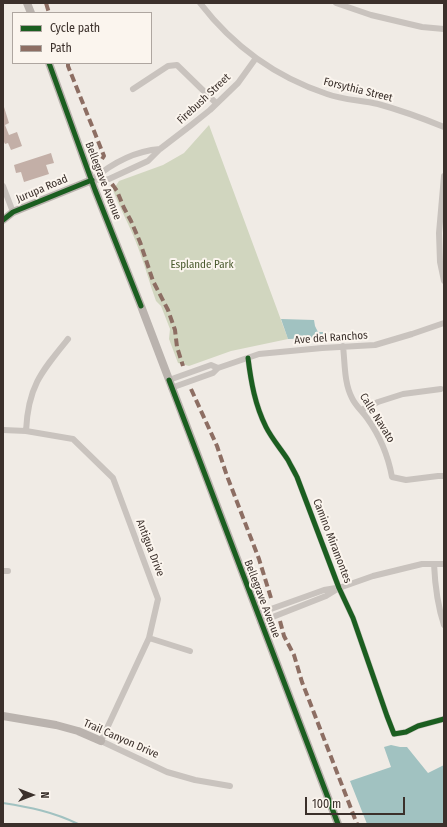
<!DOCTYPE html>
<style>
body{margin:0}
#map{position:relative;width:447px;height:827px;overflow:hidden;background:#f0ebe5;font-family:"Fira Sans Condensed",sans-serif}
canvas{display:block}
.frame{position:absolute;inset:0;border:4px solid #3b302b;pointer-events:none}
.legend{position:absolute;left:12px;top:12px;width:140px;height:52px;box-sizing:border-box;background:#fbf5ee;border:1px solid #aea6a0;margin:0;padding:5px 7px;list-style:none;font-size:12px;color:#3b302b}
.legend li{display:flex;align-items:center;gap:8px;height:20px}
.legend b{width:20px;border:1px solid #aea6a0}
.north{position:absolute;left:12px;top:775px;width:40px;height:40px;-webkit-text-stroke:3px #fbf5ee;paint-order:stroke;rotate:90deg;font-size:11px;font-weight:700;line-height:16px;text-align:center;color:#3b302b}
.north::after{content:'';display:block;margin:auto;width:14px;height:18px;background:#3b302b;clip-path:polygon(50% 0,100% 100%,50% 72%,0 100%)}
.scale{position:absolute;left:305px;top:797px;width:100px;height:18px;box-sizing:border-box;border:2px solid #3b302b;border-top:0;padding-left:5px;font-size:12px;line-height:14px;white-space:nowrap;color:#3b302b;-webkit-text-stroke:3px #fbf5ee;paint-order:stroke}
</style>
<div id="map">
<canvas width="447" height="827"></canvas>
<div class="frame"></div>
<ul class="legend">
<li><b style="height:5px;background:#1b5e20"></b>Cycle path</li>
<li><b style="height:5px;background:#8d6e63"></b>Path</li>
</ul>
<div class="north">N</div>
<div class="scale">100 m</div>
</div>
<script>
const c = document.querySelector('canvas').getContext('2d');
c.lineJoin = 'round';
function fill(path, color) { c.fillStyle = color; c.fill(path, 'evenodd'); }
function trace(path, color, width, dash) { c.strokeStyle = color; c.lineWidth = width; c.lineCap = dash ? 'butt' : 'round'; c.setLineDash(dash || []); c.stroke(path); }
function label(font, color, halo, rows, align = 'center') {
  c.font = font + ' "Fira Sans Condensed",sans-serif'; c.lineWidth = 4; c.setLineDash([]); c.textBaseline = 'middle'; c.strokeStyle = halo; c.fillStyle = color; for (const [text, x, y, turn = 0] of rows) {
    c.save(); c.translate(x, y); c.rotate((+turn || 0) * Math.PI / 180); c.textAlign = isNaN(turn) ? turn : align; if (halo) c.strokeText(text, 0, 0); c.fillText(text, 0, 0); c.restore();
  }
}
fill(new Path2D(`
 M 209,125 L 288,339 L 231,351 L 189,366 L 178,363 L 169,339 L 170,329 L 161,306 L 156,301 C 150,285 146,269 140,253 C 133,231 121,212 113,190 L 119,181 L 163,165 L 184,153 Z`), '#d1d6bf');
fill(new Path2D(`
 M 281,319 L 314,320 L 315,326 L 318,332 L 323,332 L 323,338 L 288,339 Z
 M 391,745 L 400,747 L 407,747 L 428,773 L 444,765 L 444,824 L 367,824 L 350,781 L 391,767 L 384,747 Z`), '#a1c2c1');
trace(new Path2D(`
 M 3,803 C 29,807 54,812 78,824`), '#a1c2c1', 2);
fill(new Path2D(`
 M 4,107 L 9,123 L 5,125 L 9,135 L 17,132 L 22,146 L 11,150 L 8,143 L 5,144 L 3,140 Z
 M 51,153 L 54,163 L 46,165 L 49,174 L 24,182 L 21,172 L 16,173 L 14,165 Z`), '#c3afa7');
trace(new Path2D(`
 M 200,3 C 233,46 276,77 327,94 C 343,100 361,100 378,104 C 400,110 422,118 444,127
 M 336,3 L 371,15 L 422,27 L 444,29
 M 133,89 L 168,66 L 177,65 L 216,103
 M 444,176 L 439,233 L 440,262 L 444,281
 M 92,180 L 109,179 L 148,161 L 160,149 L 190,126 L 210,110 L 238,83 L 256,58
 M 92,180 C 111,164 135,151 160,149
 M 3,186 L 13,212
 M 343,346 C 345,363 344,383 352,398 C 355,405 362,411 367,418 C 380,436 388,455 392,477 L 406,480 L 438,476 L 444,476
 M 248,358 C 251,382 255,405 266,427 C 272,439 281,449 288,460 C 291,466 294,471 297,477 L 339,588 L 353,618 L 387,716 L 394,734 L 406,732 L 418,726 L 444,719
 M 169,380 L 211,365 L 218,368
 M 171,388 L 213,373 L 218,368 L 259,354 L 322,348 L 375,345 L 412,334 L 444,323
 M 361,410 L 378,402 L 403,394 L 441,389
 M 3,430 L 26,431 L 73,439 L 113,478 L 158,599 L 149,638 L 101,741 L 167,772 L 195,780 L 230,786
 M 26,431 C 28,387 41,372 68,339
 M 434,564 C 435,586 437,604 444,625
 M 3,571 L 8,571
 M 257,614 L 324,590 L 336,588
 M 260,622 L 326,596 L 339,588 L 373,576 L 422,564 L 444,564
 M 149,638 L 190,651`), '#c9c3be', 6);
trace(new Path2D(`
 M 27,3 L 31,13
 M 49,63 L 95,190 L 141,306 L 338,824
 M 3,220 L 13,212 L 92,180
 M 3,716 L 56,725 L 78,731 L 101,741`), '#bab3ae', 8);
trace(new Path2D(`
 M 46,3 L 49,13
 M 68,63 L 68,66 L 104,156 L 102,159
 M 112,184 L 117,191 L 124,208 L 131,221 L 140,242 L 153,281 L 168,310 L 175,330 L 177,347 L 183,366
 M 191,389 L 217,446 L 227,476 L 259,559 L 271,598
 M 280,621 L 284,636 L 294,655 L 302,682 L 357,824`), '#8d6e63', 4, [8, 4]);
trace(new Path2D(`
 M 49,63 L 95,190 L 141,306
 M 3,220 L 13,212 L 92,180
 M 248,358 C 251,382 255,405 266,427 C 272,439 281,449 288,460 C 291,466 294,471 297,477 L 339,588 L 353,618 L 387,716 L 394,734 L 406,732 L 418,726 L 444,719
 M 169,380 L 338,824`), '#1b5e20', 5);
label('11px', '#3b302b', '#fbf5ee', [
 ["Forsythia Street",358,90,14],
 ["Firebush Street",204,99,-43],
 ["Bellegrave Avenue",103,181,69],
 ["Jurupa Road",42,189,-23],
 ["Ave del Ranchos",331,338,-4],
 ["Calle Navato",377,418,58],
 ["Camino Miramontes",332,541,69],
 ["Antigua Drive",150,548,69],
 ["Bellegrave Avenue",262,599,69],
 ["Trail Canyon Drive",121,739,24]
]);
label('11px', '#4a5a2e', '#fbf5ee', [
 ["Esplande Park",202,265]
]);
</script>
